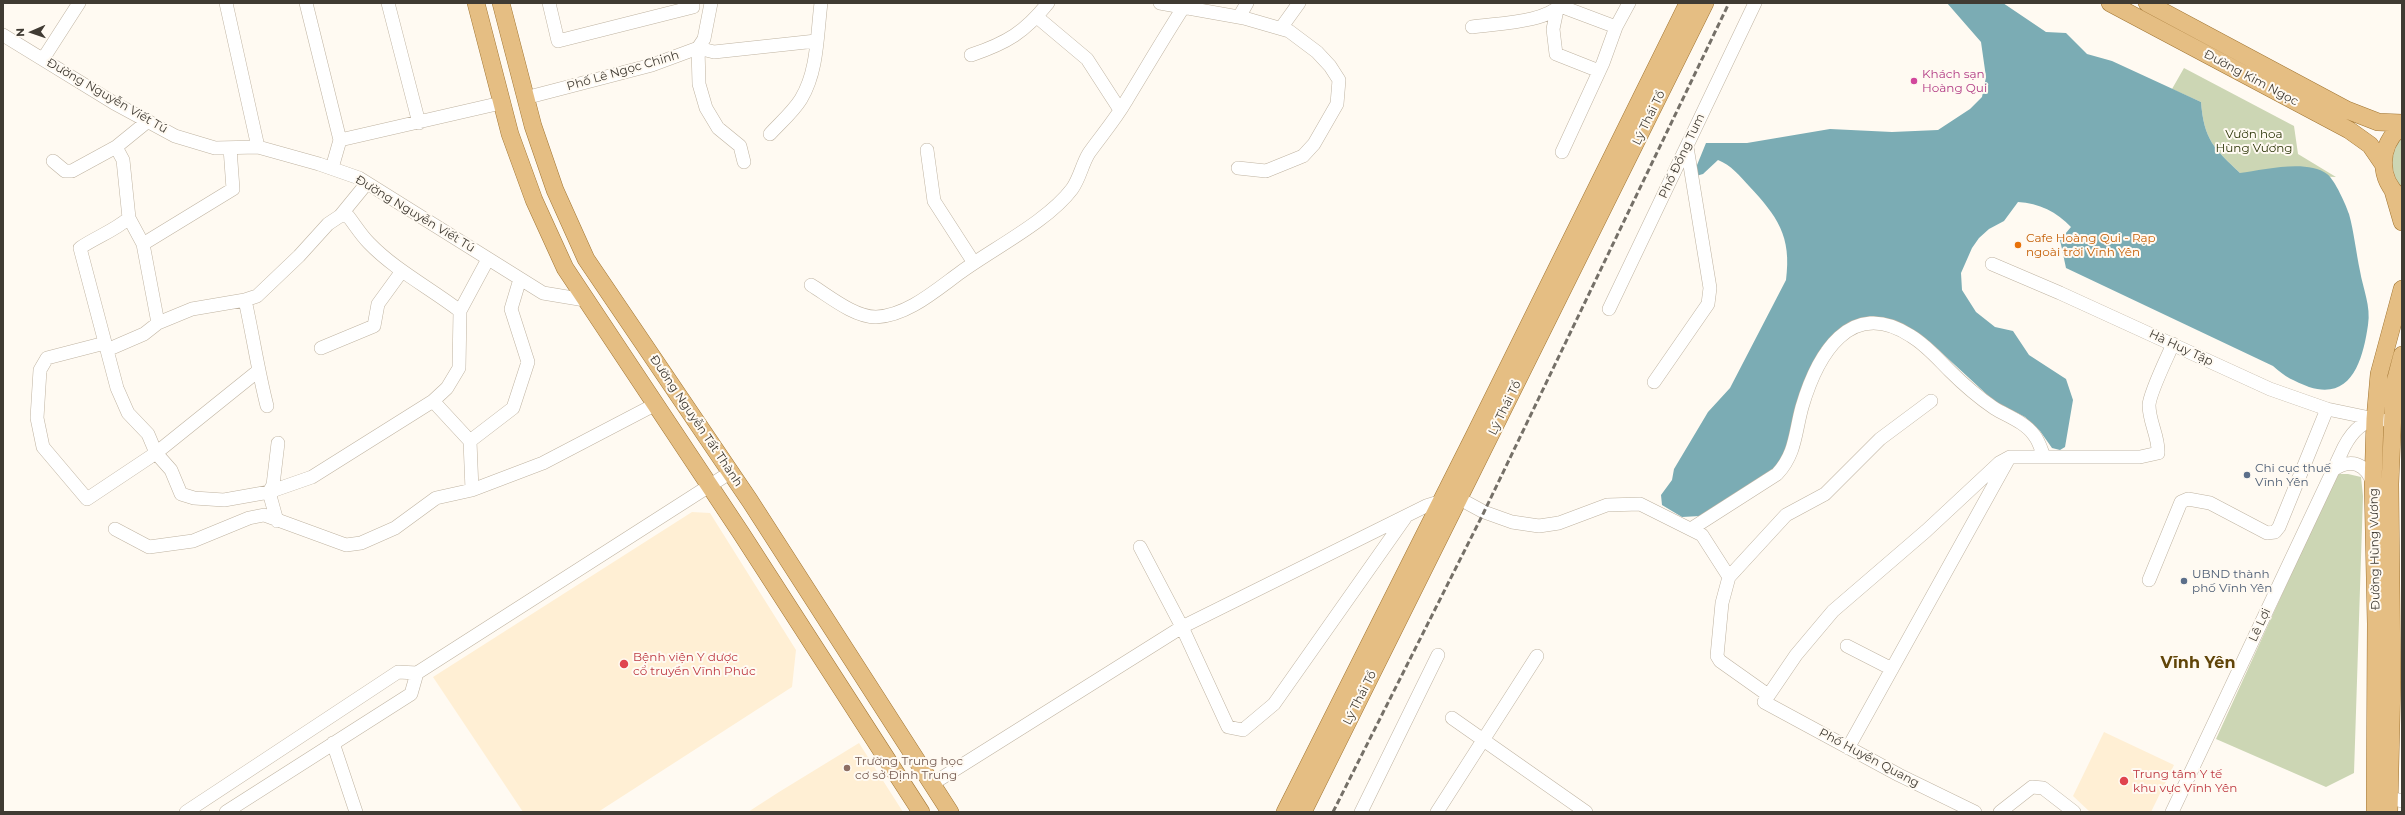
<!DOCTYPE html>
<meta charset="utf-8">
<style>
body{margin:0}
#map{position:relative;width:2405px;height:815px;overflow:hidden;background:#fffaf2;font-family:Montserrat,sans-serif}
canvas{display:block}
.frame{position:absolute;inset:0;border:4px solid #403b33;pointer-events:none}
.north{position:absolute;left:12px;top:12px;width:40px;height:40px;-webkit-text-stroke:3px #fffaf2;paint-order:stroke;rotate:268deg;font-size:11px;font-weight:700;line-height:16px;text-align:center;color:#403b33}
.north::after{content:'';display:block;margin:auto;width:14px;height:18px;background:#403b33;clip-path:polygon(50% 0,100% 100%,50% 72%,0 100%)}
</style>
<div id="map">
<canvas width="2405" height="815"></canvas>
<div class="frame"></div>
<div class="north">N</div>
</div>
<script>
const c = document.querySelector('canvas').getContext('2d');
c.lineJoin = 'round';
function fill(path, color) { c.fillStyle = color; c.fill(path, 'evenodd'); }
function trace(path, color, width, dash) { c.strokeStyle = color; c.lineWidth = width; c.lineCap = dash ? 'butt' : 'round'; c.setLineDash(dash || []); c.stroke(path); }
function label(font, color, halo, rows, align = 'center') {
  c.font = font + ' Montserrat,sans-serif'; c.lineWidth = 4; c.setLineDash([]); c.textBaseline = 'middle'; c.strokeStyle = halo; c.fillStyle = color; for (const [text, x, y, turn = 0] of rows) {
    c.save(); c.translate(x, y); c.rotate((+turn || 0) * Math.PI / 180); c.textAlign = isNaN(turn) ? turn : align; if (halo) c.strokeText(text, 0, 0); c.fillText(text, 0, 0); c.restore();
  }
}
fill(new Path2D(`
 M 692,512 L 710,513 L 796,650 L 792,687 L 598,812 L 523,812 L 433,677 Z
 M 2104,732 L 2174,765 L 2151,812 L 2090,812 L 2073,796 Z
 M 859,743 L 903,812 L 748,812 L 779,792 Z`), '#ffefd4');
fill(new Path2D(`
 M 2184,68 L 2294,126 L 2298,154 L 2336,177 L 2240,173 C 2214,148 2204,140 2201,102 L 2172,89 Z
 M 2402,138 L 2402,188 C 2390,173 2389,153 2402,138 Z
 M 2337,474 L 2348,474 L 2361,477 L 2363,496 L 2354,773 L 2326,787 L 2216,739 Z`), '#ccd6b4');
fill(new Path2D(`
 M 1947,3 L 2003,3 L 2046,32 L 2066,33 L 2087,54 L 2112,61 L 2201,102 C 2204,140 2214,148 2240,173 C 2263,170 2307,159 2327,174 C 2335,180 2346,205 2349,214 C 2354,232 2356,252 2360,271 C 2363,289 2371,306 2368,325 C 2363,359 2352,401 2309,387 C 2294,381 2285,377 2273,366 L 2066,268 L 2060,240 L 2071,227 C 2057,212 2039,203 2018,202 L 2004,221 L 1989,229 L 1979,238 L 1972,248 L 1961,273 L 1962,290 L 1976,312 L 1995,327 L 2013,331 L 2029,355 L 2066,379 L 2073,400 L 2065,447 L 2060,450 L 2052,448 L 2040,431 L 2025,417 L 1994,401 L 1930,342 L 1893,322 L 1839,333 L 1822,347 L 1811,367 L 1787,457 L 1774,471 L 1700,516 L 1682,517 L 1662,505 L 1661,495 L 1672,480 L 1674,469 L 1708,412 L 1730,388 L 1786,280 C 1792,236 1777,216 1749,186 C 1740,176 1731,165 1718,160 L 1703,174 L 1696,176 L 1695,170 L 1706,143 L 1747,143 L 1830,129 L 1892,132 L 1938,130 L 1970,109 L 1982,97 L 1986,77 L 1981,42 Z`), '#7bacb4');
const minor = new Path2D(`
 M 226,3 L 258,147
 M 306,3 L 340,140 L 332,168
 M 388,3 L 419,123
 M 549,3 L 558,41 L 693,7 L 693,3
 M 1160,3 L 1244,18 L 1289,31 L 1317,52 L 1330,66 L 1339,80 L 1337,104 L 1314,144 L 1303,156 L 1266,171 L 1238,168
 M 1560,6 L 1616,27 L 1629,3
 M 1557,10 L 1553,29 L 1556,54 L 1599,71
 M 1037,17 L 1087,59 L 1120,110
 M 1239,17 L 1247,3
 M 1472,27 C 1497,23 1547,23 1562,3
 M 1281,28 L 1299,3
 M 3,35 L 114,103 L 175,136 L 215,148 L 258,147 L 319,164 L 359,178 L 543,293 L 585,300
 M 971,55 C 1007,43 1025,32 1048,3
 M 43,59 L 79,3
 M 525,98 L 652,65 L 698,48 L 704,39 L 711,3
 M 770,134 C 780,123 793,112 801,99 C 818,71 817,34 821,3
 M 340,140 L 501,103
 M 116,147 L 123,160 L 129,218 C 114,231 96,237 80,248 L 117,388 L 128,413 L 148,434 L 156,453 L 171,470 L 181,494 L 194,498 L 224,500 L 269,492 L 312,477 L 433,401 L 447,388 L 459,368 L 460,311 L 488,259
 M 927,150 L 934,201 L 974,263
 M 1562,152 L 1603,63 L 1616,27
 M 53,161 L 65,171 L 72,171 L 116,147 L 148,121
 M 744,162 L 740,146 L 718,128 L 706,108 L 699,84 L 698,48 L 714,52 L 816,41
 M 340,216 L 367,183
 M 129,218 L 143,244 L 158,323
 M 143,244 L 233,189 L 230,148
 M 1992,264 L 2060,293 L 2270,389 L 2327,409 L 2375,419
 M 811,285 C 829,296 854,317 876,317 C 907,316 936,290 961,272 C 994,248 1048,221 1072,189 C 1080,178 1082,164 1089,153 C 1101,136 1115,120 1126,101 C 1145,70 1163,39 1183,8
 M 245,300 C 253,336 258,371 267,406
 M 1609,309 L 1755,3
 M 105,343 L 47,358 L 40,370 L 37,418 L 43,447 L 87,499 L 156,453 L 258,371
 M 321,348 L 374,326 L 378,304 L 402,271
 M 107,350 L 144,334 L 158,323 L 192,309 L 245,300 L 257,296 L 299,256 L 328,224 L 340,216 L 348,216 C 355,225 361,235 369,243 C 395,270 430,288 460,311
 M 1654,382 L 1708,304 L 1710,288 L 1687,147
 M 470,441 L 513,408 L 528,362 L 511,309 L 520,279
 M 2333,470 C 2351,458 2366,463 2373,484
 M 472,490 L 543,463 L 656,404
 M 1460,499 L 1484,512 L 1512,522 L 1539,526 L 1559,523 L 1607,505 L 1640,504 L 1702,535 L 1729,577
 M 277,521 L 269,492 L 273,485 L 278,443
 M 115,529 L 149,547 L 193,541 L 249,518 L 264,515 L 346,545 L 361,543 L 395,528 L 436,498 L 472,490 L 470,441 L 433,401
 M 1691,529 L 1777,474 C 1796,454 1795,432 1802,407 C 1817,356 1850,296 1911,336 C 1926,345 1938,359 1950,371 C 1963,384 1978,397 1994,408 C 2007,416 2025,422 2034,435 C 2039,441 2041,449 2044,457
 M 1140,547 L 1182,627 L 1228,727 L 1243,730 L 1274,704 L 1405,518
 M 2149,580 L 2181,502 L 2188,499 L 2210,503 L 2267,533 L 2275,532 L 2279,527 L 2327,409
 M 1847,646 L 1892,669
 M 1768,695 L 1720,661 L 1717,656 L 1722,603 L 1729,577 L 1786,515 L 1825,494 L 1880,439 L 1931,401
 M 1452,718 L 1586,812
 M 333,743 L 356,812
 M 1848,748 L 2009,458
 M 932,784 L 1182,627 L 1426,506 L 1442,501
 M 2391,798 L 2402,801
 M 186,812 L 398,672 L 417,673 L 731,472
 M 226,812 L 411,694 L 417,673
 M 1361,812 L 1438,655
 M 1437,812 L 1537,656
 M 1975,812 L 1899,775 L 1764,702 L 1796,655 L 1833,611 L 1926,531 L 1999,463 L 2010,457 L 2140,457 L 2158,453 C 2159,437 2149,422 2149,405 C 2150,392 2167,358 2173,344
 M 2000,812 L 2032,787 L 2043,788 L 2074,812
 M 2172,812 L 2344,447 C 2352,432 2364,418 2382,420`);
const major = new Path2D(`
 M 476,3 L 510,134 L 534,200 L 565,268 L 741,533 L 921,812
 M 501,3 L 533,126 L 555,190 L 586,259 L 750,501 L 950,812
 M 2110,3 L 2349,130 L 2370,145 L 2383,164
 M 2147,3 L 2347,110 L 2378,122 L 2402,123
 M 2402,126 C 2378,145 2377,180 2402,199
 M 2393,191 L 2402,222
 M 1285,812 L 1474,436 L 1688,3
 M 1303,812 L 1705,3
 M 2375,812 L 2376,624 L 2373,485 L 2375,419 L 2379,374 L 2402,289
 M 2389,812 L 2392,682 L 2390,484 L 2394,386 L 2402,355`);
trace(minor, '#bfb3a1', 14);
trace(major, '#a07431', 18);
trace(minor, '#fff', 13);
trace(major, '#e5be83', 17);
trace(new Path2D(`
 M 1333,812 L 1484,512 L 1729,3`), '#757068', 3, [6, 3]);
for (const [x, y, r, color] of [
 [1914,81,4,"#d1479c"],
 [2018,245,4,"#e8710a"],
 [2247,475,4,"#5c6f8a"],
 [2184,581,4,"#5c6f8a"],
 [624,664,5,"#e0444e"],
 [847,768,4,"#8d6e63"],
 [2124,781,5,"#e0444e"]
]) { const dot = new Path2D(); dot.arc(x, y, r, 0, 2 * Math.PI); c.fillStyle = color; c.fill(dot); trace(dot, '#fffaf2', 1.5); }
label('12px', '#403b33', '#fffaf2', [
 ["Phố Lê Ngọc Chinh",623,71,-16],
 ["Đường Kim Ngọc",2251,78,28],
 ["Đường Nguyễn Viết Tú",107,96,30],
 ["Lý Thái Tổ",1649,118,-64],
 ["Phố Đồng Tum",1682,156,-65],
 ["Đường Nguyễn Viết Tú",415,214,31],
 ["Hà Huy Tập",2181,348,25],
 ["Lý Thái Tổ",1505,408,-64],
 ["Đường Nguyễn Tất Thành",696,421,56],
 ["Đường Hùng Vương",2375,549,-91],
 ["Lê Lợi",2260,625,-65],
 ["Lý Thái Tổ",1360,698,-63],
 ["Phố Huyền Quang",1869,758,28]
]);
label('12px', '#b23c85', '#fffaf2', [
 ["Khách sạn",1922,74],
 ["Hoàng Qui",1922,88]
], 'left');
label('12px', '#2e370a', '#fffaf2', [
 ["Vườn hoa",2254,134],
 ["Hùng Vương",2254,148]
]);
label('12px', '#c56008', '#fffaf2', [
 ["Cafe Hoàng Qui - Rạp",2026,238],
 ["ngoài trời Vĩnh Yên",2026,252]
], 'left');
label('12px', '#4e5e75', '#fffaf2', [
 ["Chi cục thuế",2255,468],
 ["Vĩnh Yên",2255,482],
 ["UBND thành",2192,574],
 ["phố Vĩnh Yên",2192,588]
], 'left');
label('12px', '#be3a42', '#fffaf2', [
 ["Bệnh viện Y dược",633,657],
 ["cổ truyền Vĩnh Phúc",633,671],
 ["Trung tâm Y tế",2133,774],
 ["khu vực Vĩnh Yên",2133,788]
], 'left');
label('12px', '#785e54', '#fffaf2', [
 ["Trường Trung học",855,761],
 ["cơ sở Định Trung",855,775]
], 'left');
label('bold 16px', '#614509', '#fffaf2', [
 ["Vĩnh Yên",2198,663]
]);
</script>
